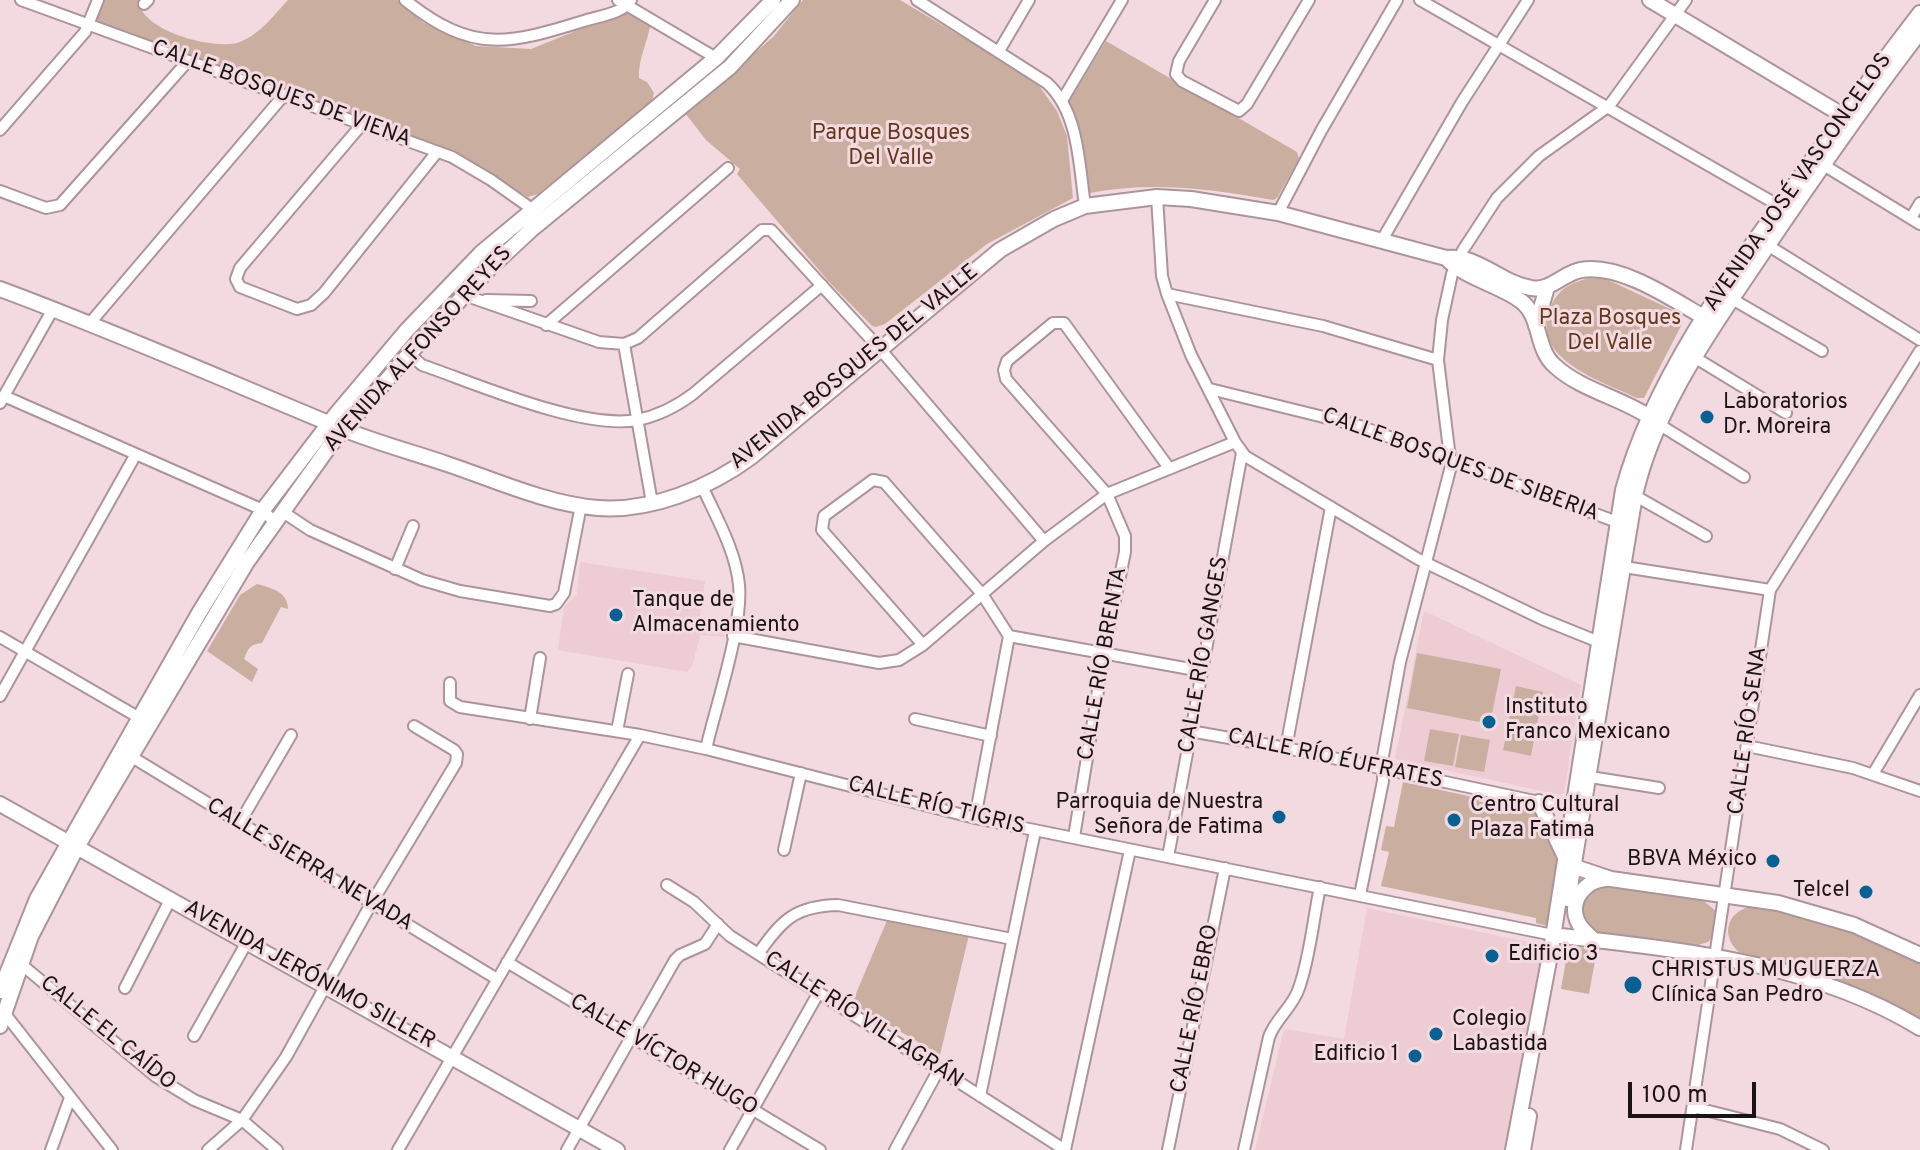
<!DOCTYPE html>
<meta charset="utf-8">
<style>
body{margin:0}
#map{position:relative;width:1920px;height:1150px;overflow:hidden;background:#f3dae0;font-family:Overpass,sans-serif}
canvas{display:block}
.scale{position:absolute;left:1628px;top:1082px;width:128px;height:36px;box-sizing:border-box;border:4px solid #1b1315;border-top:0;padding-left:10px;font-size:24px;line-height:28px;white-space:nowrap;color:#1b1315;-webkit-text-stroke:6px #f3dae0;paint-order:stroke}
</style>
<div id="map">
<canvas width="1920" height="1150"></canvas>
<div class="scale">100 m</div>
</div>
<script>
const c = document.querySelector('canvas').getContext('2d');
c.lineJoin = 'round';
function fill(path, color) { c.fillStyle = color; c.fill(path, 'evenodd'); }
function trace(path, color, width, dash) { c.strokeStyle = color; c.lineWidth = width; c.lineCap = dash ? 'butt' : 'round'; c.setLineDash(dash || []); c.stroke(path); }
function label(font, color, halo, rows, align = 'center') {
  c.font = font + ' Overpass,sans-serif'; c.lineWidth = 6; c.setLineDash([]); c.textBaseline = 'middle'; c.strokeStyle = halo; c.fillStyle = color; for (const [text, x, y, turn = 0] of rows) {
    c.save(); c.translate(x, y); c.rotate((+turn || 0) * Math.PI / 180); c.textAlign = isNaN(turn) ? turn : align; if (halo) c.strokeText(text, 0, 0); c.fillText(text, 0, 0); c.restore();
  }
}
fill(new Path2D(`
 M 580,562 L 705,581 L 699,621 L 725,630 L 724,637 L 700,635 L 693,664 L 687,672 L 558,650 L 564,607 L 577,594 Z
 M 1424,611 L 1581,685 L 1564,793 L 1560,795 L 1395,759 Z
 M 1367,908 L 1533,943 L 1541,957 L 1504,1150 L 1255,1150 L 1284,1029 L 1344,1039 Z`), '#edccd4');
fill(new Path2D(`
 M 100,0 L 139,0 C 139,31 216,51 240,42 C 260,34 274,15 288,0 L 397,0 L 424,23 L 476,46 L 531,49 L 630,9 L 650,18 C 652,35 638,55 639,78 L 647,82 L 654,93 L 652,101 L 648,105 L 538,194 L 528,197 L 461,157 L 98,24 L 96,22 Z
 M 803,0 L 900,0 L 1018,70 L 1040,87 L 1057,111 L 1067,136 L 1073,198 L 987,244 L 885,324 L 876,327 L 872,326 L 830,283 L 737,174 L 740,169 L 706,140 L 685,113 L 773,37 Z
 M 1106,41 L 1297,152 L 1299,159 L 1277,198 L 1273,200 C 1212,189 1151,181 1090,193 L 1086,191 L 1067,105 Z
 M 1589,278 L 1606,279 L 1681,314 L 1682,324 L 1644,398 L 1637,398 C 1602,381 1527,359 1551,306 C 1559,288 1571,283 1589,278 Z
 M 257,584 C 272,588 288,592 288,609 L 281,607 L 262,643 C 251,644 248,648 244,659 L 258,669 L 252,682 L 207,651 L 240,595 Z
 M 1417,653 L 1501,669 L 1490,724 L 1407,708 Z
 M 1516,686 L 1543,692 L 1531,756 L 1503,750 Z
 M 1430,729 L 1459,734 L 1453,766 L 1424,761 Z
 M 1461,735 L 1490,740 L 1484,772 L 1455,767 Z
 M 1403,782 L 1534,810 L 1560,853 L 1547,926 L 1536,923 L 1536,918 L 1381,886 L 1389,852 L 1381,850 L 1386,826 L 1394,827 Z
 M 1598,883 L 1700,898 L 1716,911 L 1715,934 L 1708,942 L 1692,947 L 1592,931 L 1587,927 L 1579,906 Z
 M 1749,907 C 1800,907 1876,939 1920,963 L 1920,1021 L 1879,999 L 1827,977 L 1739,952 C 1721,937 1726,913 1749,907 Z
 M 888,918 L 969,935 L 940,1055 L 852,1003 Z
 M 1572,947 L 1597,950 L 1589,994 L 1561,989 L 1568,949 Z`), '#caafa1');
const street = new Path2D(`
 M 21,0 L 452,157 L 491,180 L 532,209
 M 405,0 C 474,55 509,44 587,20 C 600,16 624,13 631,0
 M 618,0 L 716,58
 M 917,0 L 1047,83 C 1079,112 1079,165 1085,206
 M 1215,0 L 1179,61 L 1176,74 L 1182,81 L 1239,111 L 1247,104 L 1309,0
 M 1420,0 L 1783,208
 M 144,4 L 148,0
 M 999,51 L 1029,0
 M 1063,99 L 1122,0
 M 363,123 L 240,268 L 236,279 L 240,287 L 297,309 L 311,305 L 324,293 L 437,152
 M 0,130 L 85,32 L 98,0
 M 1822,160 L 1830,169 L 1920,224
 M 0,191 L 46,208 L 60,205 L 187,62
 M 1157,197 L 1162,276 L 1167,294 L 1191,355 L 1235,442 L 1245,456 L 1418,559 L 1542,619 L 1599,642
 M 1278,213 L 1321,131 L 1397,0
 M 1911,218 L 1920,203
 M 1382,240 L 1462,102 L 1528,0
 M 1764,243 L 1920,340
 M 1167,294 L 1323,326 L 1438,360
 M 464,295 L 599,342 L 624,344 L 638,338 L 762,230 L 771,230 L 880,349 L 1044,541
 M 1732,299 L 1822,351
 M 486,300 L 531,301
 M 90,323 L 284,95
 M 546,325 L 728,168
 M 624,344 L 652,503
 M 409,354 L 422,365 C 477,384 582,430 637,420 C 658,416 677,406 693,394 L 822,285
 M 1694,357 L 1786,413
 M 1210,389 L 1360,426 L 1617,522
 M 4,396 L 263,510 L 275,523
 M 0,403 L 53,309
 M 1660,425 L 1744,477
 M 702,486 C 716,517 736,551 739,585 C 743,627 716,705 706,749
 M 1632,494 L 1706,536
 M 283,512 L 310,530 L 422,580 L 460,591 L 550,606 L 556,604 L 564,593 L 581,505
 M 1618,566 L 1770,590
 M 395,569 L 413,526
 M 733,636 L 879,663 L 899,660 L 923,645 L 1044,541 L 1107,494 L 1235,442
 M 1009,636 L 1201,671
 M 0,637 L 143,720
 M 923,645 L 822,530 L 824,516 L 873,480 L 884,482 L 982,594 L 1009,636
 M 450,683 L 450,701 L 460,707 L 640,735 L 706,749 L 975,818 L 1553,935
 M 0,696 L 136,454
 M 530,719 L 540,658
 M 915,719 L 991,736
 M 617,731 L 628,674
 M 1190,731 L 1286,748 L 1539,802 L 1573,805
 M 1747,746 L 1853,768 L 1920,791
 M 1286,748 L 1331,507
 M 127,754 L 497,979
 M 1873,774 L 1920,695
 M 1584,776 L 1659,788
 M 975,818 L 1009,636
 M 239,824 L 291,735
 M 1074,837 L 1104,654 L 1125,552 L 1125,536 L 1107,494 L 1006,379 L 1004,370 L 1007,361 L 1053,323 L 1064,323 L 1169,468
 M 784,850 L 801,773
 M 1168,857 L 1242,453
 M 667,885 L 694,902 L 730,936 L 1065,1150
 M 1360,895 L 1383,781 L 1383,756 L 1400,662 L 1451,466 L 1438,360 L 1442,320 L 1452,274 L 1463,250 L 1497,198 L 1539,156 L 1609,106 L 1686,0
 M 758,954 C 782,920 795,906 838,905 L 1012,939
 M 507,962 L 820,1150
 M 21,964 L 155,1076 L 194,1100 L 242,1120 L 277,1150
 M 125,988 L 171,898
 M 2,1010 L 112,1150
 M 194,1036 L 247,942
 M 980,1096 L 1035,831
 M 1693,1107 L 1780,1129 L 1823,1150
 M 51,1150 L 70,1098
 M 208,1150 L 242,1120 L 286,1057 L 371,904 L 456,763 L 457,754 L 454,750 L 414,726
 M 398,1150 L 640,735
 M 567,1150 L 675,960 L 680,955 L 705,944 L 718,924
 M 730,1150 L 819,992
 M 895,1150 L 939,1069
 M 1065,1150 L 1130,850
 M 1168,1150 L 1225,868
 M 1244,1150 L 1269,1037 C 1276,1018 1293,1007 1299,988 C 1310,957 1313,920 1320,887
 M 1686,1150 L 1770,590 L 1920,351`);
const secondary = new Path2D(`
 M 1650,0 L 1849,119
 M 1446,258 C 1466,279 1498,284 1521,301 C 1542,317 1535,349 1555,366 C 1582,391 1624,398 1654,420
 M 0,289 C 116,332 229,382 343,429 C 377,443 412,452 447,464 C 495,480 547,504 598,508 C 651,512 709,488 751,457 L 1000,250 L 1054,219 L 1085,206 L 1157,197 L 1191,199 L 1278,213 L 1446,258 C 1477,254 1500,283 1531,288 C 1550,292 1563,273 1581,270 C 1620,263 1672,299 1705,318 L 1694,357
 M 1536,326 L 1547,287
 M 1539,802 L 1565,857 L 1572,865 L 1581,869 L 1611,879 L 1778,903 L 1854,925 L 1920,955
 M 0,804 L 617,1150
 M 1568,899 L 1635,495 C 1655,408 1709,333 1758,260 C 1810,183 1863,106 1920,32
 M 1553,935 C 1678,950 1810,961 1920,1028
 M 1594,940 C 1587,934 1580,928 1577,920 C 1569,900 1586,880 1606,879
 M 0,991 L 37,899 L 199,613 L 263,510 L 337,413 L 407,330 L 481,253 L 716,58 L 773,0
 M 0,1026 L 31,936 L 77,847 L 247,562 L 329,447 L 409,354 L 489,269 L 532,229 L 730,67 L 792,0
 M 1513,1150 L 1551,950 L 1623,490 C 1652,383 1726,280 1791,190 C 1833,130 1875,71 1920,13
 M 1523,1150 L 1529,1116`);
trace(street, '#ab959a', 14);
trace(secondary, '#ab959a', 18);
trace(street, '#fff', 10);
trace(secondary, '#fff', 14);
for (const [x, y, r, color] of [
 [1707,417,8,"#086192"],
 [616,615,8,"#086192"],
 [1489,722,8,"#086192"],
 [1279,817,8,"#086192"],
 [1454,820,8,"#086192"],
 [1773,861,8,"#086192"],
 [1866,892,8,"#086192"],
 [1492,956,8,"#086192"],
 [1633,985,10,"#086192"],
 [1436,1034,8,"#086192"],
 [1415,1056,8,"#086192"]
]) { const dot = new Path2D(); dot.arc(x, y, r, 0, 2 * Math.PI); c.fillStyle = color; c.fill(dot); trace(dot, '#f3dae0', 3); }
label('22px', '#1b1315', '#f3dae0', [
 ["CALLE BOSQUES DE VIENA",281,95,20],
 ["AVENIDA JOSÉ VASCONCELOS",1799,183,-55],
 ["AVENIDA ALFONSO REYES",419,350,-48],
 ["AVENIDA BOSQUES DEL VALLE",855,368,-39],
 ["CALLE BOSQUES DE SIBERIA",1460,466,20],
 ["CALLE RÍO GANGES",1205,655,-80],
 ["CALLE RÍO BRENTA",1104,664,-80],
 ["CALLE RÍO SENA",1749,731,-82],
 ["CALLE RÍO ÉUFRATES",1335,760,12],
 ["CALLE RÍO TIGRIS",936,807,14],
 ["CALLE SIERRA NEVADA",309,866,31],
 ["AVENIDA JERÓNIMO SILLER",309,976,29],
 ["CALLE RÍO EBRO",1196,1009,-79],
 ["CALLE RÍO VILLAGRÁN",863,1021,33],
 ["CALLE EL CAÍDO",107,1034,39],
 ["CALLE VÍCTOR HUGO",663,1056,31]
]);
label('22px', '#64371b', '#f3dae0', [
 ["Parque Bosques",891,135],
 ["Del Valle",891,160],
 ["Plaza Bosques",1610,320],
 ["Del Valle",1610,345]
]);
label('22px', '#1b1315', '#f3dae0', [
 ["Laboratorios",1723,404],
 ["Dr. Moreira",1723,429],
 ["Tanque de",632,602],
 ["Almacenamiento",632,627],
 ["Instituto",1505,709],
 ["Franco Mexicano",1505,734],
 ["Parroquia de Nuestra",1263,804,"right"],
 ["Señora de Fatima",1263,829,"right"],
 ["Centro Cultural",1470,807],
 ["Plaza Fatima",1470,832],
 ["BBVA México",1757,861,"right"],
 ["Telcel",1850,892,"right"],
 ["Edificio 3",1508,956],
 ["CHRISTUS MUGUERZA",1651,972],
 ["Clínica San Pedro",1651,997],
 ["Colegio",1452,1021],
 ["Labastida",1452,1046],
 ["Edificio 1",1399,1056,"right"]
], 'left');
</script>
